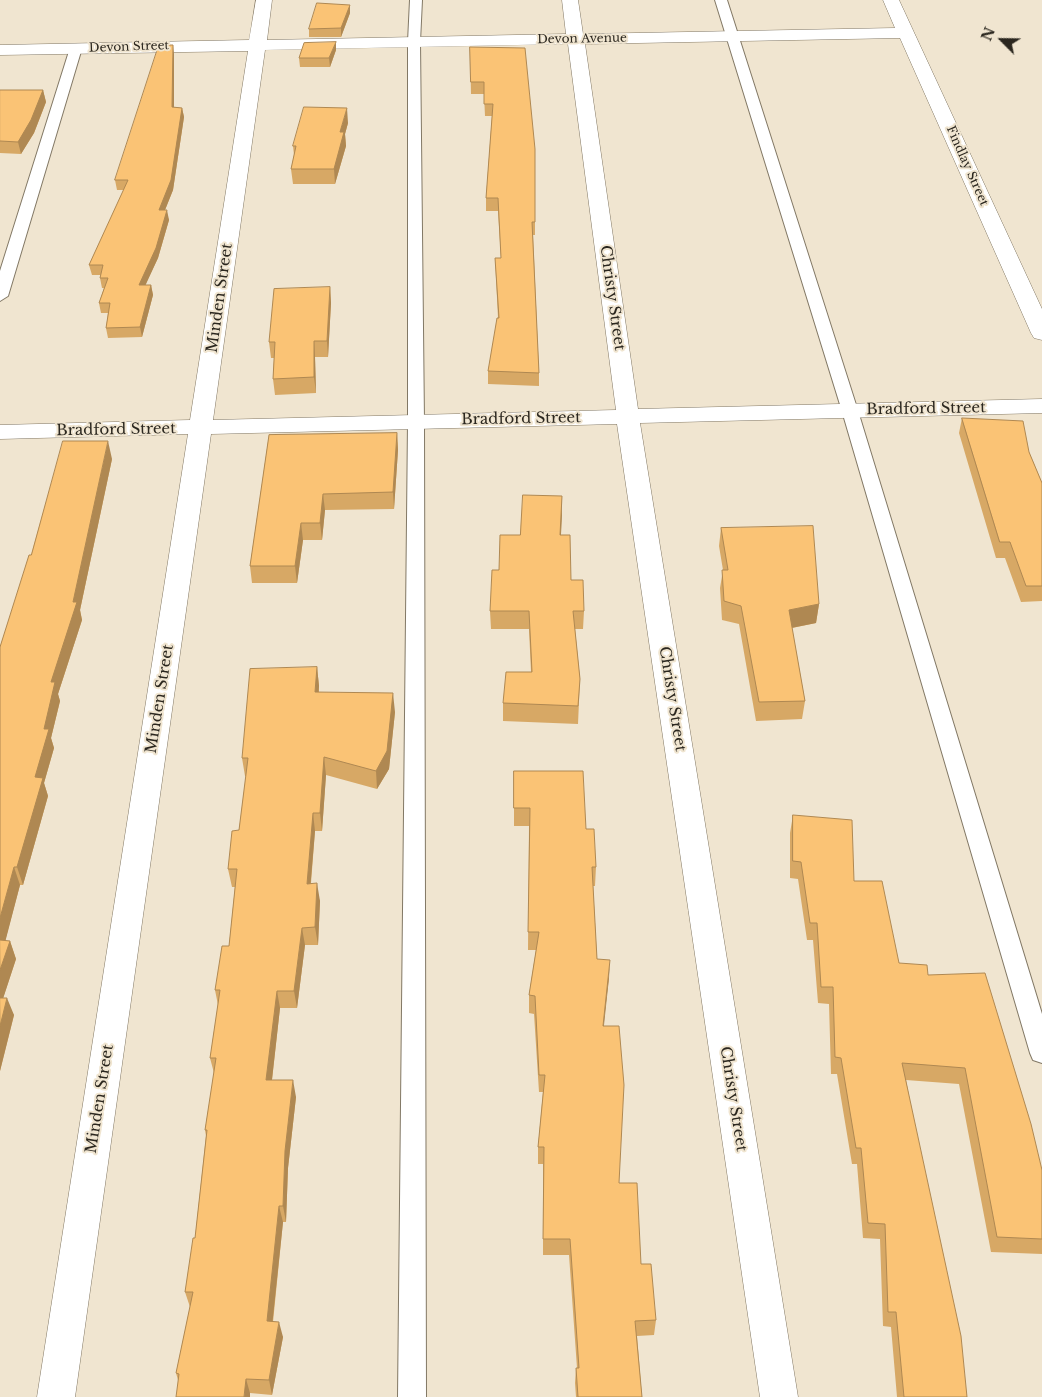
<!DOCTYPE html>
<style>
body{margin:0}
#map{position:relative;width:1042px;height:1397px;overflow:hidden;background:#f0e5d0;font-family:"Libre Baskerville",serif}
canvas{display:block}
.north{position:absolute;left:977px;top:15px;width:50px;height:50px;-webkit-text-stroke:4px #f0e5d0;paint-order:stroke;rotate:293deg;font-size:14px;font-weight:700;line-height:20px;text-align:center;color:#2b271f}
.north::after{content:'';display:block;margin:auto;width:18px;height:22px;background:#2b271f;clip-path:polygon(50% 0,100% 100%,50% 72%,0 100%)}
</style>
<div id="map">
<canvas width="1042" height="1397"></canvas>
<div class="north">N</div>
</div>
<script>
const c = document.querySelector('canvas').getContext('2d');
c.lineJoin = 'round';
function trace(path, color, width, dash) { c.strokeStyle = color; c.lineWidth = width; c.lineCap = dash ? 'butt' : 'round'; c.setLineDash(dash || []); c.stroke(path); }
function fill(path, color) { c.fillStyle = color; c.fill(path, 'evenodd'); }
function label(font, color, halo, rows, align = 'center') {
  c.font = font + ' "Libre Baskerville",serif'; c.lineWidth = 4; c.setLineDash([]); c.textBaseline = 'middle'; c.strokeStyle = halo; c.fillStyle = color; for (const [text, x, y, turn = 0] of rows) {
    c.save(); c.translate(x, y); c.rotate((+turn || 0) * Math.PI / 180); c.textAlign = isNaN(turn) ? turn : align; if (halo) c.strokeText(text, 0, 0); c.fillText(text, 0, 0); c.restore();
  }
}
const lane = new Path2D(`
 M 410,0 L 422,0 L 420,42 L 424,422 L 426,1397 L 398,1397 L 408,422 L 408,42 Z
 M 715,0 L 727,0 L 858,411 L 1042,1014 L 1042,1063 L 1033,1060 L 1030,1053 L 842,411 Z
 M 76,44 L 82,48 L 8,296 L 0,301 L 0,271 L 70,48 Z`);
const street = new Path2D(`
 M 256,0 L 272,0 L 267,40 L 566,34 L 562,0 L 578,0 L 583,34 L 895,28 L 883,0 L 899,0 L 1042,309 L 1042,340 L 1034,338 L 1031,333 L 900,38 L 585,44 L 638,409 L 1042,399 L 1042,413 L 640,423 L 798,1397 L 760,1397 L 617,424 L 211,434 L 75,1397 L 37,1397 L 188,434 L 0,439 L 0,425 L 190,420 L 248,51 L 0,55 L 0,45 L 249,40 ZM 568,44 L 616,410 L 213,420 L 265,50 Z`);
trace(lane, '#827865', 2);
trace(street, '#827865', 1);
fill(lane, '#fff');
fill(street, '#fff');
fill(new Path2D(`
 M 350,5 L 350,13 L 341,37 L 309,37 L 309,29 Z
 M 470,47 L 535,149 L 535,235 L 533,235 L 539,373 L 539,386 L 488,384 L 488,371 L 498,318 L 495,258 L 501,258 L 498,211 L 486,211 L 486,198 L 492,116 L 485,116 L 484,94 L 471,94 Z
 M 336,50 L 330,67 L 300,67 L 299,58 Z
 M 174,54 L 174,107 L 182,108 L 184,117 L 173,190 L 165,210 L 169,220 L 158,258 L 145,285 L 151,285 L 153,295 L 142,337 L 108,338 L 106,328 L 108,313 L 101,313 L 99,303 L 104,288 L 102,288 L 100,278 L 101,275 L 92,275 L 89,265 L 124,190 L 117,190 L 115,180 Z
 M 0,90 L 43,90 L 46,102 L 34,133 L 21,154 L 0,153 Z
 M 348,123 L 345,134 L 346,146 L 335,184 L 293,184 L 291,169 L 294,155 L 293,146 Z
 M 330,287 L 331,303 L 328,357 L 315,357 L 316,393 L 275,395 L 273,379 L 274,358 L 271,358 L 269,342 Z
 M 962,418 L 1029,452 L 1042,483 L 1042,601 L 1021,602 L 1005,558 L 996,558 L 959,433 Z
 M 397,433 L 398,450 L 394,509 L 325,510 L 322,540 L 303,540 L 297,583 L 252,583 L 250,566 L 269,435 Z
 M 112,459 L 80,610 L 82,620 L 58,694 L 60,701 L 51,738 L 54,748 L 44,783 L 48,796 L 23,885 L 20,885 L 5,941 L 10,941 L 16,959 L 3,998 L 14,1015 L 0,1071 L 0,647 L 31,555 Z
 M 562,496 L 561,535 L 571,580 L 584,611 L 583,629 L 575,629 L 580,679 L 578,724 L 503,721 L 503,703 L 531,672 L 529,629 L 491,629 L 490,611 L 520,535 Z
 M 721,528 L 819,604 L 816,623 L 792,628 L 805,701 L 802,719 L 756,721 L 739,624 L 722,620 L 720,588 L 723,570 L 719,546 Z
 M 317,667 L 319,686 L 319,692 L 395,712 L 389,769 L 377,789 L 326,775 L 322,831 L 315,831 L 311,883 L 320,901 L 318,945 L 305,945 L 297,1008 L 280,1008 L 272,1080 L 296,1097 L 288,1168 L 286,1222 L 283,1222 L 273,1322 L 283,1337 L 272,1395 L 250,1393 L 178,1380 L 176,1373 L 190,1307 L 185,1292 L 195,1238 L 206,1136 L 205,1130 L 214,1073 L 210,1058 L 218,1005 L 215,990 L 229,946 L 235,887 L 232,887 L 228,869 L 239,830 L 246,776 L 245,776 L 242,758 Z
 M 514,771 L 586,829 L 596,867 L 595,886 L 593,886 L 597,959 L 609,978 L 603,1026 L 619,1183 L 656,1320 L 654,1335 L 637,1336 L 642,1397 L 576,1397 L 575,1383 L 576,1368 L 577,1368 L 569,1255 L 543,1255 L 543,1164 L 538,1164 L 538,1147 L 543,1092 L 539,1092 L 534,1014 L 529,1013 L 529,995 L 536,950 L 528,950 L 529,826 L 514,826 Z
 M 793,815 L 854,881 L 899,963 L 928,975 L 1042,1170 L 1042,1254 L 991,1252 L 959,1084 L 906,1080 L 967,1397 L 897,1397 L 891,1327 L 883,1326 L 880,1239 L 863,1238 L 857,1164 L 852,1164 L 837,1074 L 831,1074 L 829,1004 L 818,1003 L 813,940 L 807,940 L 798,879 L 790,878 L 790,833 Z`), '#d7a865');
fill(new Path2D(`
 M 350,5 L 350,13 L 341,37 L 341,28 Z
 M 336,42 L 336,50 L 330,67 L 329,58 Z
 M 173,45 L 174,54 L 174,117 L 172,107 Z
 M 43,90 L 46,102 L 34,133 L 21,154 L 18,142 Z
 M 182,108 L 184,117 L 173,190 L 161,220 L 159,210 Z
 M 347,108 L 348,123 L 345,134 L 346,146 L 335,184 L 334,169 L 340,132 Z
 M 167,210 L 169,220 L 158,258 L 141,295 L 139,285 Z
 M 151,285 L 153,295 L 142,337 L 140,327 Z
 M 330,287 L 331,303 L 328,357 L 327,341 Z
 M 314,341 L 315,357 L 316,393 L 314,377 Z
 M 397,433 L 398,450 L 394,509 L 393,492 Z
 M 108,441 L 112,459 L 80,610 L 82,620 L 58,694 L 60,701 L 51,738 L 54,748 L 44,783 L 48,796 L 23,885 L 17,867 L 35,777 L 44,729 L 51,682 L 73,602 Z
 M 323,494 L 325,510 L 322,540 L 320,523 Z
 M 562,496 L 562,514 L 560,553 L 560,535 Z
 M 301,523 L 303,540 L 297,583 L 295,566 Z
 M 819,604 L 816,623 L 786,629 L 789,610 Z
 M 317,667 L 319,686 L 317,710 L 315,692 Z
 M 393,693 L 395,712 L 389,769 L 377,789 L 376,771 Z
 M 324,757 L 326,775 L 322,831 L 320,813 Z
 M 313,813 L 315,831 L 309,902 L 307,884 Z
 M 14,867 L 20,885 L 1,958 L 0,955 L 0,918 Z
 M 317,883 L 320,901 L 318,945 L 315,927 Z
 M 302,928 L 305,945 L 297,1008 L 294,991 Z
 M 10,941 L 16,959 L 0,1008 L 0,970 Z
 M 610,960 L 609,978 L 602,1044 L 603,1026 Z
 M 277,991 L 280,1008 L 270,1097 L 266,1080 Z
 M 7,998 L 14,1015 L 0,1071 L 0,1026 Z
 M 293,1080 L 296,1097 L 288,1168 L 286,1222 L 283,1206 L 285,1151 Z
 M 279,1206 L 283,1222 L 271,1336 L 267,1321 Z
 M 279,1322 L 283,1337 L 272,1395 L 269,1380 Z
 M 246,1379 L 250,1393 L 250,1397 L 244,1397 Z`), '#af8852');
const building = new Path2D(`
 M 317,3 L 350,5 L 341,28 L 309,29 Z
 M 336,42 L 329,58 L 299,58 L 304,43 Z
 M 159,45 L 173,45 L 172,107 L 182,108 L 171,180 L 159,210 L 167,210 L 156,248 L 139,285 L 151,285 L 140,327 L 106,328 L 110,303 L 99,303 L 108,278 L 100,278 L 103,265 L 89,265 L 128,180 L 115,180 Z
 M 470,47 L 525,48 L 535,149 L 535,222 L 532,222 L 539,373 L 488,371 L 497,318 L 499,318 L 495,258 L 501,258 L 498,198 L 486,198 L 493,104 L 484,104 L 484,82 L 471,82 Z
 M 0,90 L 43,90 L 31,120 L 18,142 L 0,141 Z
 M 304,107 L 347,108 L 340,132 L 344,132 L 334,169 L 291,169 L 296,146 L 293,146 Z
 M 330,287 L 327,341 L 314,341 L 314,377 L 273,379 L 275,342 L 269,342 L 274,289 Z
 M 962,418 L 1023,421 L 1029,452 L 1042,483 L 1042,586 L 1026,586 L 1010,542 L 1000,542 Z
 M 397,433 L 393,492 L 323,494 L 320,523 L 301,523 L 295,566 L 250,566 L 269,435 Z
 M 63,441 L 108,441 L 73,602 L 77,602 L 51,682 L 55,682 L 44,729 L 49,729 L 35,777 L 43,778 L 17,867 L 14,867 L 0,918 L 0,647 L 29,555 L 31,555 Z
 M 523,495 L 562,496 L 560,535 L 570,535 L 571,580 L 583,580 L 584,611 L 573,611 L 580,679 L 578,706 L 503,703 L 506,672 L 532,672 L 529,611 L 490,611 L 492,570 L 499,570 L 500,535 L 520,535 Z
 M 813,526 L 819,604 L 789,610 L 805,701 L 759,702 L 741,606 L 724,601 L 722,570 L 728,570 L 721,528 Z
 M 317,667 L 315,692 L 393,693 L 387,751 L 376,771 L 324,757 L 320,813 L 313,813 L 307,884 L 317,883 L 315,927 L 302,928 L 294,991 L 277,991 L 266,1080 L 293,1080 L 285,1151 L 283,1206 L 279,1206 L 267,1321 L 279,1322 L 269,1380 L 246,1379 L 244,1397 L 176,1397 L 179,1374 L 176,1373 L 193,1292 L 185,1292 L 193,1238 L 195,1238 L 207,1130 L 205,1130 L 216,1058 L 210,1058 L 220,990 L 215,990 L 222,946 L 229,946 L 237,869 L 228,869 L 232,831 L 239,830 L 248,758 L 242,758 L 250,669 Z
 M 514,771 L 583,771 L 586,829 L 594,829 L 596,867 L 592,867 L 597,959 L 610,960 L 603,1026 L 619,1026 L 624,1085 L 619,1183 L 637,1183 L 641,1264 L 651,1264 L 656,1320 L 635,1321 L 642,1397 L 578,1397 L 576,1368 L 579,1368 L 570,1239 L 543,1239 L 544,1147 L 538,1147 L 545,1075 L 539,1075 L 535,996 L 529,995 L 539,932 L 528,932 L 530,808 L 514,808 Z
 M 793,815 L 852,820 L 854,881 L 882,881 L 899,963 L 927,965 L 928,975 L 985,973 L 1031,1124 L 1042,1170 L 1042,1239 L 997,1237 L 965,1068 L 902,1063 L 961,1336 L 967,1397 L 904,1397 L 896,1312 L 888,1312 L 885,1224 L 868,1223 L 861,1148 L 856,1148 L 841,1058 L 835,1057 L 833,987 L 821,987 L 817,923 L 810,923 L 801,862 L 793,861 Z
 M 0,940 L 10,941 L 0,970 Z
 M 0,998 L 7,998 L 0,1026 Z`);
fill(building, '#fac375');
trace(building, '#af8852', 1);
label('12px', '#2b271f', '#f0e5d0', [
 ["Devon Avenue",582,39,-1],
 ["Devon Street",129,47,-2],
 ["Findlay Street",967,166,66]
]);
label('15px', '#2b271f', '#f0e5d0', [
 ["Minden Street",220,298,-82],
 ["Christy Street",612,298,82],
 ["Bradford Street",926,409,-1],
 ["Bradford Street",521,419,-1],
 ["Bradford Street",116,430,-1],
 ["Minden Street",160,699,-81],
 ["Christy Street",672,699,81],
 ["Minden Street",100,1099,-81],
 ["Christy Street",733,1099,81]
]);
</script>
